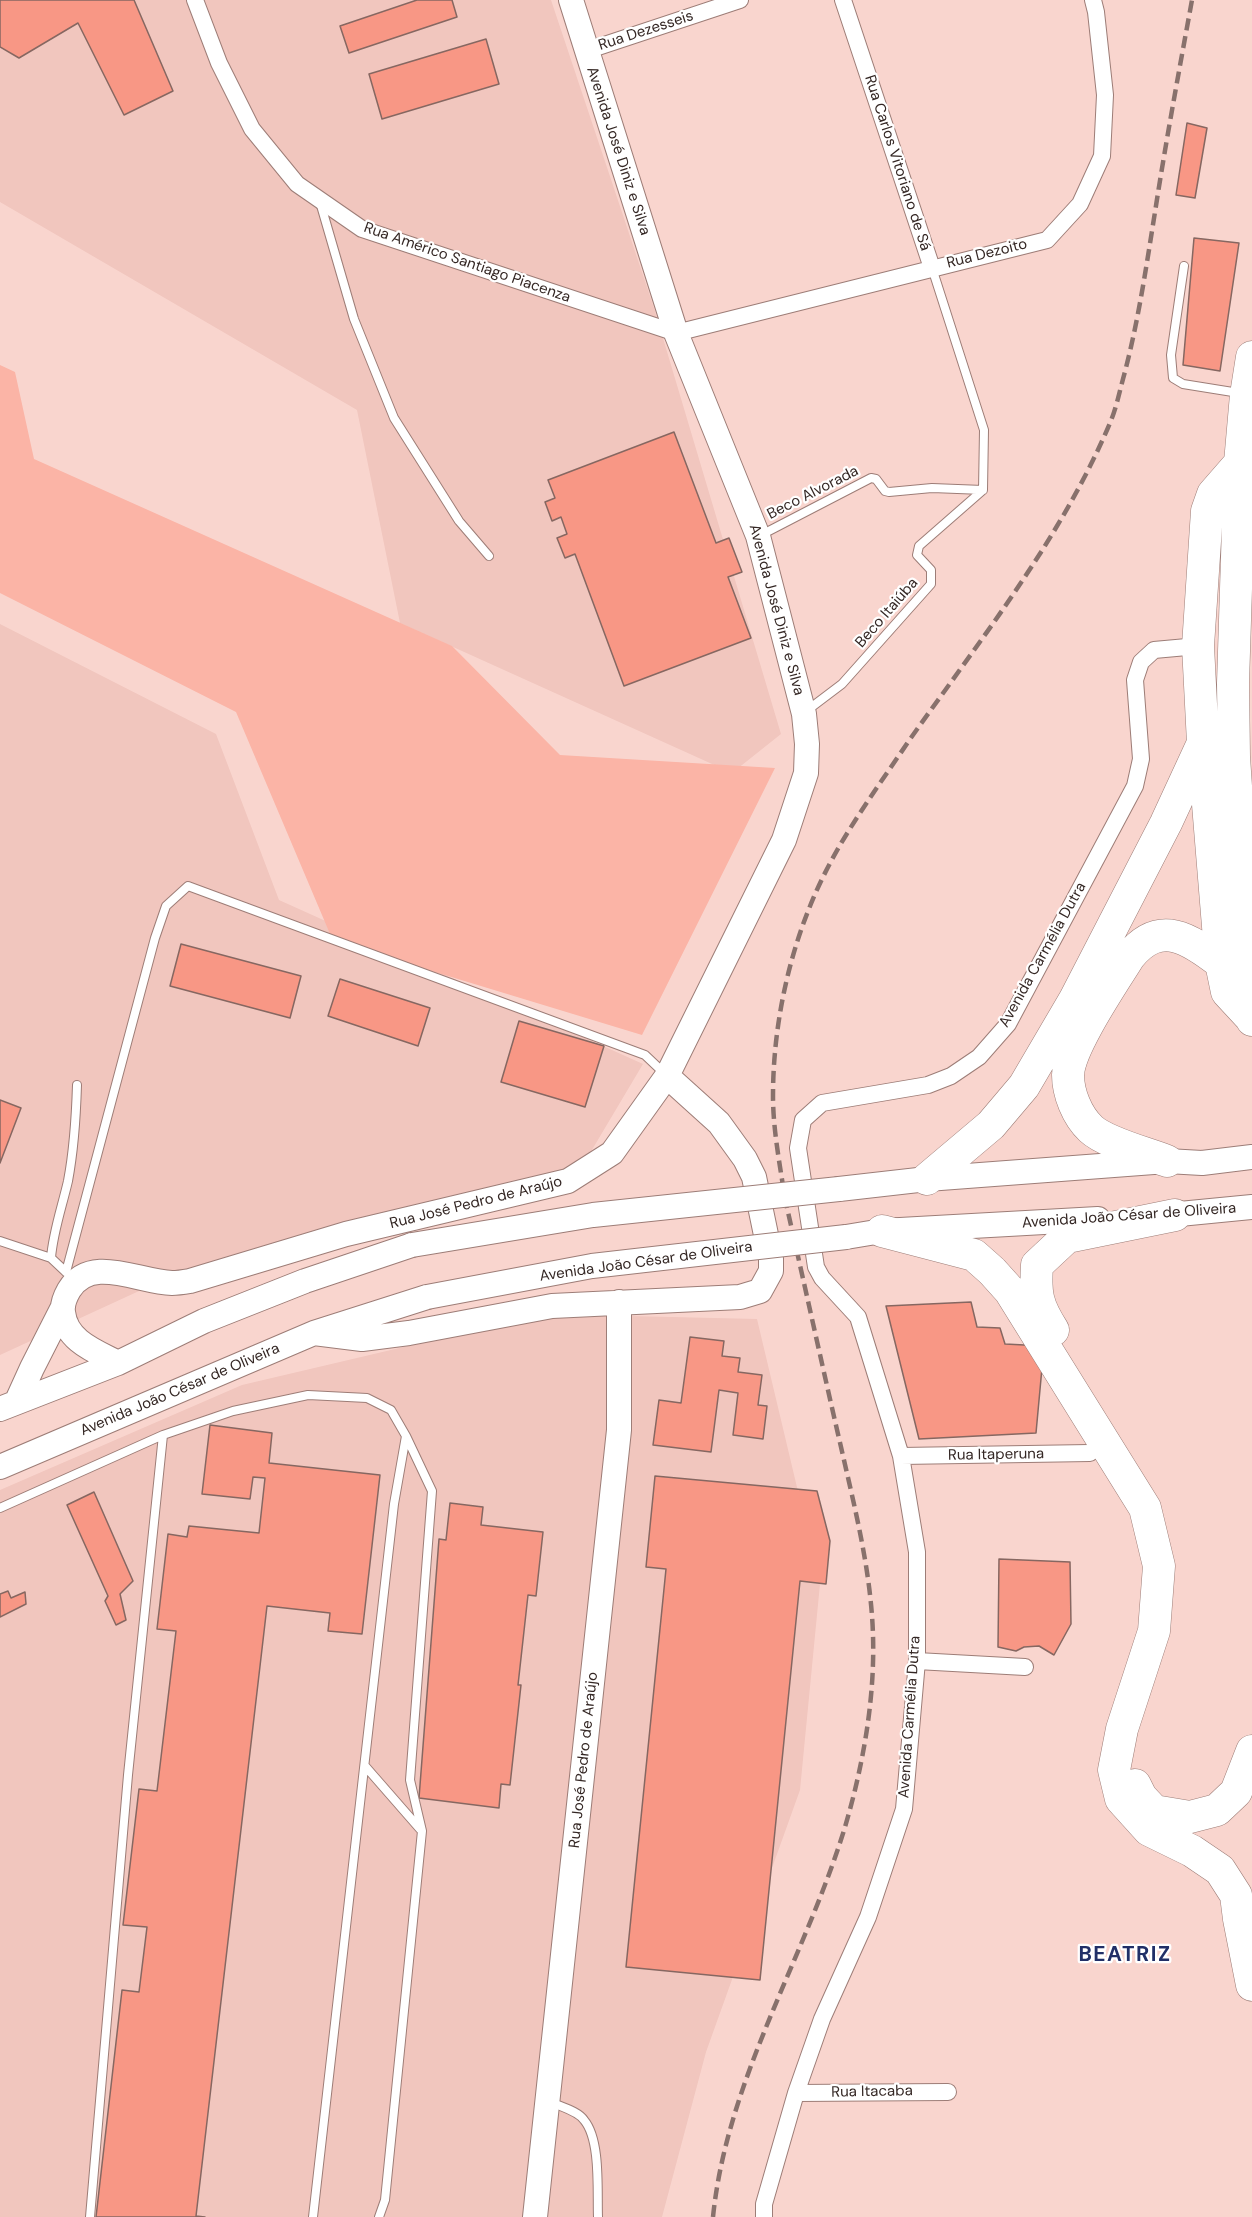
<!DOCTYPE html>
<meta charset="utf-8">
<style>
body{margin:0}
canvas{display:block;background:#f9d5ce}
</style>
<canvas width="1252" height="2217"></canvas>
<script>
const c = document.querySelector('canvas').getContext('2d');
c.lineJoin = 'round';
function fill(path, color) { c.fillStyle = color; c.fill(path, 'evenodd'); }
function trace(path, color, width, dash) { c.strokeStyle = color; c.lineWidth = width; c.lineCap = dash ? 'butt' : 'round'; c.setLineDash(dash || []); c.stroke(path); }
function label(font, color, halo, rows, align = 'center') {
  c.font = font + ' "DM Sans",sans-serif'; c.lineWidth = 4.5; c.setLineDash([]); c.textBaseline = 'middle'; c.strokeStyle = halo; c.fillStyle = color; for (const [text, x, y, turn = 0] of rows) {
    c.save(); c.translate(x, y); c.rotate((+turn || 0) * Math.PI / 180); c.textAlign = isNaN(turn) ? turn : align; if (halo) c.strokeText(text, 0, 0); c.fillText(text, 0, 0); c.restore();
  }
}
fill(new Path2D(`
 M 0,0 L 551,0 L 654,308 L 781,734 L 732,773 L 400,623 L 357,410 L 0,202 Z
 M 0,624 L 216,734 L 279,900 L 643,1064 L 580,1170 L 176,1274 L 0,1355 Z
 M 544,1314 L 757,1319 L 820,1584 L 800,1790 L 706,2052 L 662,2217 L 0,2217 L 0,1490 L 242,1385 Z`), '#f1c6be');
fill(new Path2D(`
 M 0,365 L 15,372 L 34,459 L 452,646 L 560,755 L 775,768 L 642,1035 L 333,941 L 236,712 L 0,593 Z`), '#fbb4a6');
const building = new Path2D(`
 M 0,0 L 134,0 L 173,91 L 124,115 L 78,23 L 19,58 L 0,47 Z
 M 417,0 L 452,0 L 457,17 L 349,53 L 340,26 Z
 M 486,39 L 499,84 L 382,119 L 369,74 Z
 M 1187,123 L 1207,128 L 1195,198 L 1176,195 Z
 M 1194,238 L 1239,243 L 1220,371 L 1183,365 Z
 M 674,432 L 716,543 L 729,538 L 742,572 L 728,577 L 751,638 L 624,686 L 575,554 L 565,558 L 557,538 L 567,534 L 561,517 L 552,521 L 545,502 L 555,498 L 548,480 Z
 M 181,944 L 301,976 L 290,1018 L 170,986 Z
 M 340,979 L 430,1008 L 418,1046 L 328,1016 Z
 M 519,1021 L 604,1046 L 585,1107 L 501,1082 Z
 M 0,1100 L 21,1108 L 0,1163 Z
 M 971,1302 L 977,1327 L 1000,1328 L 1005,1344 L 1044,1346 L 1036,1433 L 919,1439 L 886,1306 Z
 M 690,1337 L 724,1341 L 722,1356 L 740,1358 L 738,1372 L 762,1375 L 758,1405 L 767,1406 L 763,1439 L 733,1435 L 738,1393 L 719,1390 L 711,1452 L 653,1445 L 659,1400 L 681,1403 Z
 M 210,1425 L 272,1433 L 269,1463 L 380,1475 L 362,1634 L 328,1631 L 330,1613 L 267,1606 L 196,2216 L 205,2217 L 96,2217 L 122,1990 L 139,1992 L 147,1927 L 123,1925 L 139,1789 L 157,1791 L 176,1631 L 157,1629 L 168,1534 L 187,1537 L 189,1526 L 259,1533 L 265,1478 L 253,1477 L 250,1499 L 202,1494 Z
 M 655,1476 L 817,1491 L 830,1541 L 826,1584 L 800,1581 L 760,1980 L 626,1967 L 666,1569 L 646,1567 Z
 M 94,1492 L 133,1581 L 120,1594 L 126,1620 L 116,1625 L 105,1601 L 108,1596 L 67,1505 Z
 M 450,1503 L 483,1507 L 481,1525 L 543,1532 L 536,1596 L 528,1595 L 518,1685 L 521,1685 L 510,1785 L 501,1784 L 499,1808 L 419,1798 L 439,1539 L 446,1540 Z
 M 999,1559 L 1070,1562 L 1071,1624 L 1054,1655 L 1039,1646 L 1024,1647 L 1016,1651 L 998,1647 Z
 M 8,1591 L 11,1598 L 25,1592 L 26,1604 L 0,1617 L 0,1594 Z`);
fill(building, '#f89785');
trace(building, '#866761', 1.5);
const lane = new Path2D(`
 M 320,202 L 354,319 L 394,418 L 459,521 L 489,556
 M 1184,266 L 1171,355 L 1173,378 L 1183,384 L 1239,393
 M 761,535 L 871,478 L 876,479 L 885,491 L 889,492 L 932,488 L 983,490
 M 805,712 L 842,684 L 931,584 L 931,570 L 917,555 L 919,546 L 983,490 L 984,430 L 932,268
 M 0,1241 L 51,1258 L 68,1274
 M 51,1258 C 53,1232 62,1207 68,1181 C 74,1149 76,1118 77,1085
 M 66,1272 L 155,938 L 166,906 L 188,886 L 645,1055 L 664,1073
 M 0,1508 L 163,1435 L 233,1411 L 308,1395 L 367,1398 L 391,1410 L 406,1436 L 394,1504 L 313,2217
 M 365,1766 L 420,1829
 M 551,2102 C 561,2107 578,2111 584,2120 C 601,2140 597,2191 598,2217
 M 90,2217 L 128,1775 L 163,1435
 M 379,2217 L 385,2200 L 422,1831 L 410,1780 L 432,1491 L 406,1436`);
const street = new Path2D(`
 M 195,0 L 219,63 L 252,129 L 297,184 L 362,229 L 676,333 L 1047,240 L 1080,204 L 1102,156 L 1105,95 L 1096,12 L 1093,0
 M 843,0 L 932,268
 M 586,51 L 740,0
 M 901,1456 L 1090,1453
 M 917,1661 L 1025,1667
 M 796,2093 L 948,2092
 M 764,2217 L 764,2204 L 796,2093 L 822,2019 L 868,1917 L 904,1809 L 917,1661 L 917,1552 L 901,1456 L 858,1317 L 822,1278 L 816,1267 L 798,1148 L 803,1120 L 822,1103 L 928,1085 L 951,1076 L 979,1057 L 1008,1024 L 1135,786 L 1141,759 L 1135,680 L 1141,662 L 1154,650 L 1198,646`);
const secondary = new Path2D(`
 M 839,1189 L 927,1179 L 1167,1161 L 1202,1163 L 1252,1157
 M 1159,1216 L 1252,1207
 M 846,1237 L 882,1231 L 1098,1219
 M 314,1333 L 362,1339 L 409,1333 L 552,1306 L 740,1297 L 760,1291 L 771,1271 L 771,1259 L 754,1177 L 745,1159 L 719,1123 L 667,1076
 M 118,1363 C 95,1351 66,1341 63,1312 C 62,1305 65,1297 69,1290 C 91,1254 138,1282 172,1283 C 178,1283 184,1282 190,1281 L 346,1234 L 568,1181 L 612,1153 L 667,1076 L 784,840 L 806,773 L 807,744 L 804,714 L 758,536 L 676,333 L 571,0
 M 17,1401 L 32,1368 L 62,1309
 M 0,1409 L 118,1363 L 204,1321 L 305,1281 L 412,1245
 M 0,1467 L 314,1333 L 427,1297
 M 535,2217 L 619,1430 L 619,1302`);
const highway = new Path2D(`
 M 1252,357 L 1246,395 L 1240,463 L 1233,683 L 1234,757 L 1252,1020
 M 1221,963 L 1203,743 L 1198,646 L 1207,511 L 1213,494 L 1240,463
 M 1167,1161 C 1147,1153 1106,1143 1091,1129 C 1077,1116 1068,1093 1068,1075 C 1069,1047 1113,983 1129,957 C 1160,918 1190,939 1221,963 L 1227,992 L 1252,1019
 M 927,1179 L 991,1125 L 1024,1086 L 1075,999 L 1166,823 L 1203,743
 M 882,1231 L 974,1255 L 992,1271 L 1010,1291 L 1145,1508 L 1159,1566 L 1154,1631 L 1122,1729 L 1114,1770 L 1121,1799 L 1149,1830 L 1192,1851 L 1220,1870 L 1236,1895 L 1239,1919 L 1252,1985
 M 1053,1330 C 1037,1305 1035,1294 1037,1265 L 1067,1237 L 1175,1215
 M 1135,1785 L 1141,1797 L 1154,1811 L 1190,1817 L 1217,1810 L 1236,1792 L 1252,1751`);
trace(lane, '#9d7d77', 10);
trace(street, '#9d7d77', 18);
trace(secondary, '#9d7d77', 26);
trace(highway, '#9d7d77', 33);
trace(lane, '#fff', 8);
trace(street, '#fff', 16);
trace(secondary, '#fff', 24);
trace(highway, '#fff', 32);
trace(new Path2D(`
 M 713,2217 C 727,2079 805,1958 845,1827 C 863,1766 875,1699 873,1635 C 871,1571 855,1509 841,1447 C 822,1365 804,1282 785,1199 C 780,1165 773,1130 773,1096 C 773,1019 792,937 827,869 C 850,824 880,784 908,742 C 980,640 1061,539 1110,423 C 1116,409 1119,394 1123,379 C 1138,324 1146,268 1155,212 C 1166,141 1179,71 1192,0`), '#88716c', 4.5, [12, 6]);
const secondaryBridge = new Path2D(`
 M 412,1245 L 593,1215 L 839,1189
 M 427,1297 L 592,1266 L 846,1237`);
trace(secondaryBridge, '#9d7d77', 26, []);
trace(secondaryBridge, '#fff', 24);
label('15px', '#342724', '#fff', [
 ["Rua Dezesseis",646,31,-18],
 ["Avenida José Diniz e Silva",618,151,72],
 ["Rua Carlos Vitoriano de Sá",897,163,72],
 ["Rua Dezoito",987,254,-14],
 ["Rua Américo Santiago Piacenza",467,263,19],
 ["Beco Alvorada",813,493,-27],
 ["Avenida José Diniz e Silva",776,610,75],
 ["Beco Itaiúba",887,613,-49],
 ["Avenida Carmélia Dutra",1043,955,-61],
 ["Rua José Pedro de Araújo",476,1203,-14],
 ["Avenida João César de Oliveira",1129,1216,-4],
 ["Avenida João César de Oliveira",646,1262,-8],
 ["Avenida João César de Oliveira",180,1390,-23],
 ["Rua Itaperuna",996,1455,-1],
 ["Avenida Carmélia Dutra",910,1717,-86],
 ["Rua José Pedro de Araújo",584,1760,-84],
 ["Rua Itacaba",872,2092,-1]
]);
c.letterSpacing = '1.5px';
label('bold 21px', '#212f67', '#fff', [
 ["BEATRIZ",1125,1955]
]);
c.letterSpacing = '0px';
</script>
